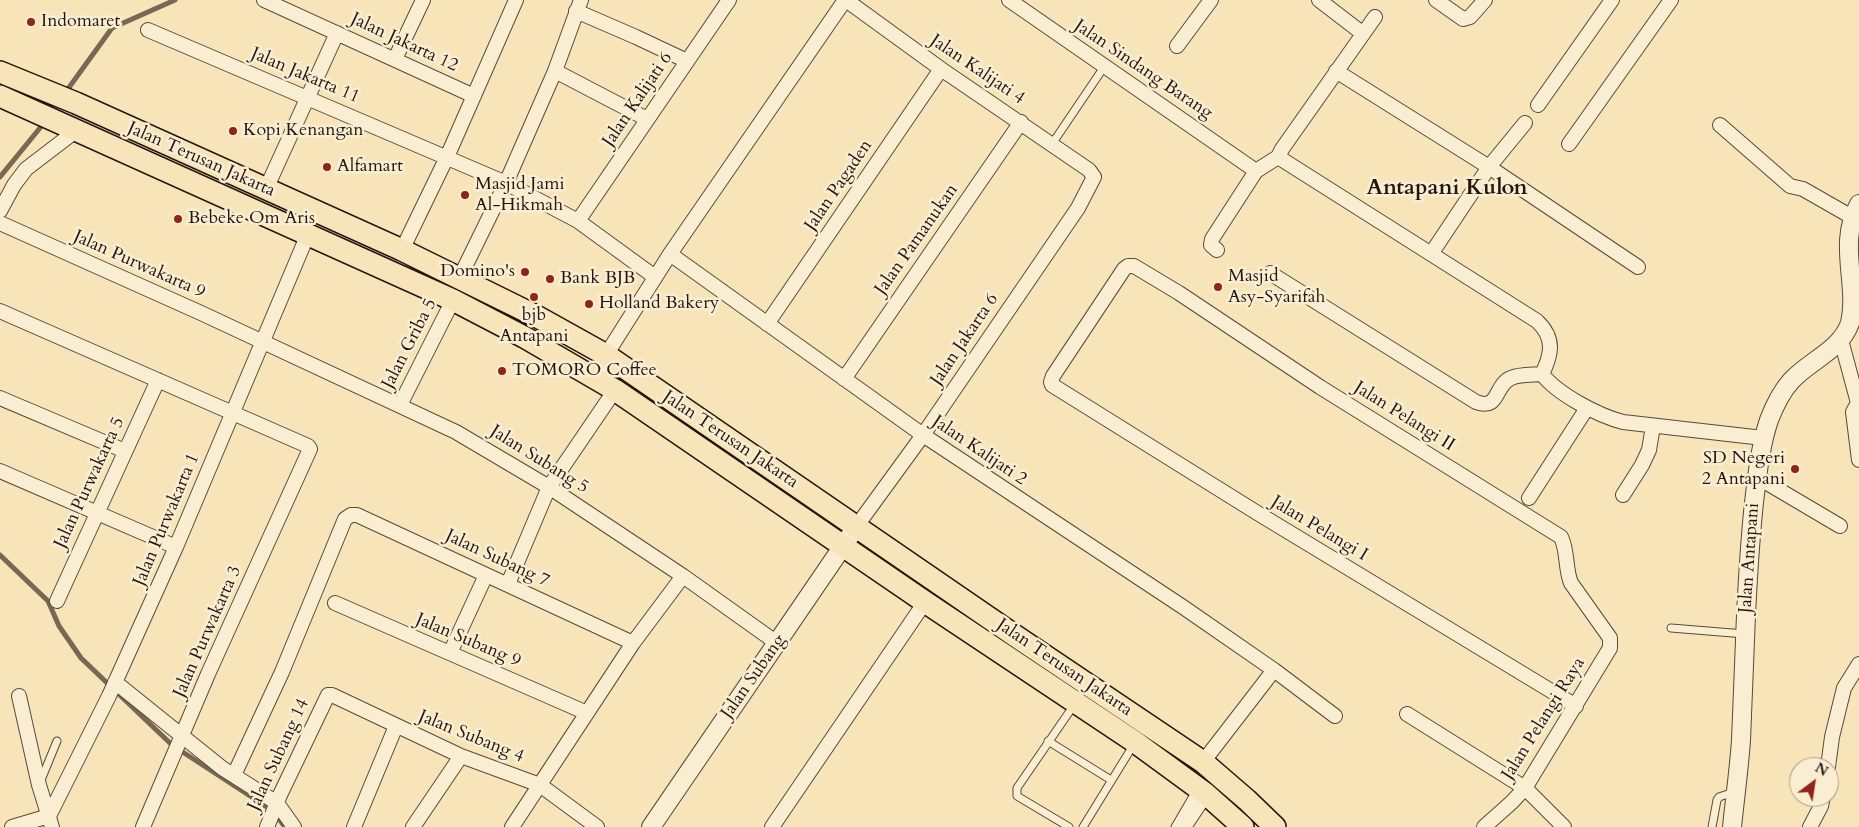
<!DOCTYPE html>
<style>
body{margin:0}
#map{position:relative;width:1859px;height:827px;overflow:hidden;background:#f7e5b9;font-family:Cardo,serif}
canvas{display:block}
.north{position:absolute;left:1789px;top:757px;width:50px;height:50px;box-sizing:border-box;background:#faeed2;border:1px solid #a49784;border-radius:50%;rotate:31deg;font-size:14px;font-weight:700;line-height:20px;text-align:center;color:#231510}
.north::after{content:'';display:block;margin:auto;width:18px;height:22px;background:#8f2418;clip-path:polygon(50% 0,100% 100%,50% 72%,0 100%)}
</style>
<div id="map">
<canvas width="1859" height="827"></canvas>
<div class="north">N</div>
</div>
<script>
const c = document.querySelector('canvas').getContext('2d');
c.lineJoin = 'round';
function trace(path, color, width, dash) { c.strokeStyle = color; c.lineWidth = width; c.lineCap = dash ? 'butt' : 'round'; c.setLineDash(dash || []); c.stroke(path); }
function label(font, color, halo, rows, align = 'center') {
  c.font = font + ' Cardo,serif'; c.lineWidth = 5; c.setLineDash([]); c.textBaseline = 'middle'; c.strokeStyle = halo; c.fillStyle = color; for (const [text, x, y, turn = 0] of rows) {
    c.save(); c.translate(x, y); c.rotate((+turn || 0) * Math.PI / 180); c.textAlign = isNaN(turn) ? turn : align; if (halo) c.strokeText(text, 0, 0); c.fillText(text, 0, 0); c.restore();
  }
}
trace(new Path2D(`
 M 65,93 L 112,28 L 175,0
 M 0,177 L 44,123
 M 0,555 L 48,601 L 59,626 L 81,658 L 172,745 L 273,811 L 285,827`), '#776753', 5);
const service = new Path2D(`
 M 1052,144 L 1104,67
 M 1671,628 L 1745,634
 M 1048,741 L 1111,780
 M 41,780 L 57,741
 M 1069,827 L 1017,796 L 1017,788 L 1074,705
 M 1083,827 L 1134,744
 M 1175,827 L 1196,791
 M 1712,827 L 1717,800 L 1719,797 L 1734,792`);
const minor = new Path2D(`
 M 264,0 L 474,96
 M 846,0 L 941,69 L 1089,170 L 1094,177 L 1078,208 L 923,435 L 856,527
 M 1009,0 L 1256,171
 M 1319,0 L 1362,33
 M 1436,0 L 1463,19 L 1470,17 L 1485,0
 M 576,11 L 636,37 L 687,61
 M 148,30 L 506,183 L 578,221 L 655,277
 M 1177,46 L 1211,0
 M 395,59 L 423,0
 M 555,71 L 647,119
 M 1336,71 L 1489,167 L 1638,267
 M 1538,105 L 1612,0
 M 1720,125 L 1790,186 L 1803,189 L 1852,217
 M 1569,144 L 1671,0
 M 1278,157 L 1537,321 C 1555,338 1552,354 1542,374
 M 1278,157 L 1282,149 L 1375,17
 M 266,189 L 337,33
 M 0,211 L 14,185 L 26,169 L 77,130
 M 578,221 L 729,0
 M 0,223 L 201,313 L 456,432 L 549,487 L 683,576 L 777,643
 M 402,250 L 447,157 L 516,0
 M 1217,250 L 1211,245 L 1212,239 L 1256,171 L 1278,157
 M 670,254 L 923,435 L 1183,607 L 1274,670 L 1335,716
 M 1431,254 L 1489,167 L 1525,123
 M 1270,273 L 1476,402 C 1500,411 1494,385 1511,378 C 1520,374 1532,375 1542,374
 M 460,277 L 506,183 L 555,71 L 581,0
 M 0,311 L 308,446 L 310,449 L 208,674 L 143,827
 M 767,324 L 941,69
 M 1841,340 L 1858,403 L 1853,412 L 1859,460
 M 1542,374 C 1557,394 1599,416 1623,422 L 1763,438
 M 595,377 L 606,355 L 670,254 L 845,0
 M 844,379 L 1021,122
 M 0,398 L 125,451
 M 400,405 L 453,300
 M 0,471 L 176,547
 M 1757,477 L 1840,526
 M 1623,495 L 1642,465 L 1649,450 L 1653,426
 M 1529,498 L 1587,408
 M 508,584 L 549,487 L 615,390
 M 57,601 L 158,380
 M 335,603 L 587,713
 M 450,653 L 486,575
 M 115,682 L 222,768 L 277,803 L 294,827
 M 19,696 L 39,785 L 52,827
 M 1407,714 L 1525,788 L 1564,827
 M 1203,762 L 1274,670
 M 1828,767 L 1832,737 L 1844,688 L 1859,664
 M 234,775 L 282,672 L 345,519 L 351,515 L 357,515 L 633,643
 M 49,816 L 109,696 L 176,547 L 308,234
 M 12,827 L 49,816
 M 267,827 L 280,795 L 328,695 L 332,695 L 461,756 L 540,785 L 597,827
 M 354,827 L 396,726
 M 413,827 L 461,756
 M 512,827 L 633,643 L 683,576
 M 772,827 L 925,602
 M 1184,827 L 1206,794
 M 1484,827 L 1512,802 L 1525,788 L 1610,648 L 1610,638 L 1571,583 C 1565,569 1568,551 1561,537 L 1320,387 L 1179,293 L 1134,266 L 1128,266 L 1124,269 L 1053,376 L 1051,382 L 1052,385 L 1259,514 L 1576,706
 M 1810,827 L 1821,806 L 1823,797`);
const tertiary = new Path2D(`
 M 651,827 L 856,527
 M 1732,827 C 1735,798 1739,769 1741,740 C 1743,699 1744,657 1746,615 C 1748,575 1750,535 1755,494 C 1758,469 1761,444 1769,420 C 1774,407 1782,391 1791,381 C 1810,360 1840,351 1850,323 C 1859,284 1837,244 1859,204`);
const primary = new Path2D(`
 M 0,72 L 76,103 L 402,250 L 536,316 L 606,355 L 1014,635 L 1203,762 L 1247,800 L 1275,827
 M 0,96 L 453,300 L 524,337 L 615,390 L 925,602 L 1135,742 L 1206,794 L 1243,827`);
trace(service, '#58493a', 9);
trace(minor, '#58493a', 16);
trace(tertiary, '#58493a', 20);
trace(primary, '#231510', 24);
trace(service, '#faeed2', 7);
trace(minor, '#faeed2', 14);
trace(tertiary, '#faeed2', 18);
trace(primary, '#f7e5b9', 21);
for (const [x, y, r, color] of [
 [31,22,5,"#8f2418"],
 [233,131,5,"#8f2418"],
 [327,167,5,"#8f2418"],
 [465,195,5,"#8f2418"],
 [178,219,5,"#8f2418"],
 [525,272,5,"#8f2418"],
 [550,279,5,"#8f2418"],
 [1218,287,5,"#8f2418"],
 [534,297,5,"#8f2418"],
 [589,304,5,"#8f2418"],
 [502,371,5,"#8f2418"],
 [1795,469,5,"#8f2418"]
]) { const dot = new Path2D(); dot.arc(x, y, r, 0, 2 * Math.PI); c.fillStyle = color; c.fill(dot); trace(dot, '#faeed2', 2); }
label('18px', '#231510', '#faeed2', [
 ["Indomaret",41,22],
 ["Kopi Kenangan",243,131],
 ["Alfamart",337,167],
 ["Masjid Jami",475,185],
 ["Al-Hikmah",475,206],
 ["Bebeke Om Aris",188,219],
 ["Domino's",515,272,"right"],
 ["Masjid",1228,277],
 ["Asy-Syarifah",1228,298],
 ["Bank BJB",560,279],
 ["Holland Bakery",599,304],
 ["bjb",534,316,"center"],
 ["Antapani",534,337,"center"],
 ["TOMORO Coffee",512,371],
 ["SD Negeri",1785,459,"right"],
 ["2 Antapani",1785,480,"right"]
], 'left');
label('18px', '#231510', '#faeed2', [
 ["Jalan Jakarta 12",404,43,25],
 ["Jalan Kalijati 4",977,70,34],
 ["Jalan Sindang Barang",1143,70,34],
 ["Jalan Jakarta 11",305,76,23],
 ["Jalan Kalijati 6",638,100,-56],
 ["Jalan Terusan Jakarta",201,160,24],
 ["Jalan Pagaden",839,186,-56],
 ["Jalan Pamanukan",917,240,-55],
 ["Jalan Purwakarta 9",139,265,24],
 ["Jalan Jakarta 6",965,340,-56],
 ["Jalan Griba 5",410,344,-63],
 ["Jalan Pelangi II",1404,417,32],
 ["Jalan Terusan Jakarta",730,440,34],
 ["Jalan Kalijati 2",979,451,34],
 ["Jalan Subang 5",539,460,32],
 ["Jalan Purwakarta 5",90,483,-65],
 ["Jalan Purwakarta 1",167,520,-67],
 ["Jalan Pelangi I",1319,529,31],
 ["Jalan Antapani",1750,558,-86],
 ["Jalan Subang 7",497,559,25],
 ["Jalan Purwakarta 3",208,632,-66],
 ["Jalan Subang 9",468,641,23],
 ["Jalan Terusan Jakarta",1064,668,34],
 ["Jalan Subang",754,677,-55],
 ["Jalan Pelangi Raya",1544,719,-58],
 ["Jalan Subang 4",471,737,22],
 ["Jalan Subang 14",279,755,-65]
]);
label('bold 22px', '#231510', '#faeed2', [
 ["Antapani Kulon",1447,189]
]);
</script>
